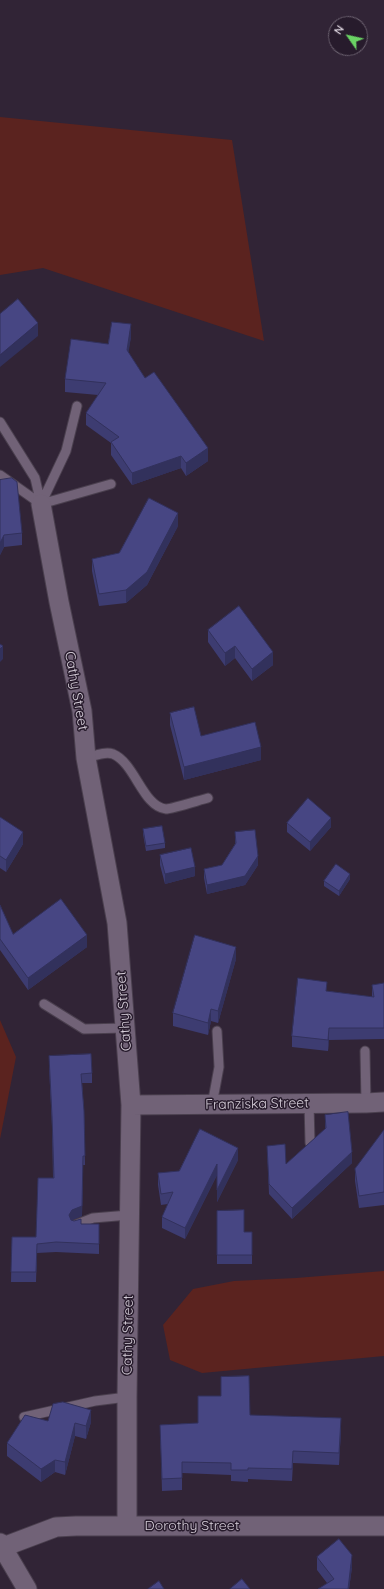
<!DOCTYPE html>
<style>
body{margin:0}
#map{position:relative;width:384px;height:1589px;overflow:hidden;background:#312436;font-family:Quicksand,sans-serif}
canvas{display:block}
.north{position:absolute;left:328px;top:16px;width:40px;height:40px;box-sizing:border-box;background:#271b2c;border:1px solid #6d6371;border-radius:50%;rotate:304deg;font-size:11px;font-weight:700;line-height:16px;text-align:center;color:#d6ced9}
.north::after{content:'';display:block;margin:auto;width:14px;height:18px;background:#6ad364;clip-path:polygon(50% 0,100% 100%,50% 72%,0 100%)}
</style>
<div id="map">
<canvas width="384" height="1589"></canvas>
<div class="north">N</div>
</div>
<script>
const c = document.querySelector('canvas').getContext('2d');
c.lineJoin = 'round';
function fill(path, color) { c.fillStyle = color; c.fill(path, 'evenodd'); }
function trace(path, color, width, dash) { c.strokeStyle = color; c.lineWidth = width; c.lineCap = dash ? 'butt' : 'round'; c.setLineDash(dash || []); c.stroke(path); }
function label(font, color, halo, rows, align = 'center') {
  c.font = font + ' Quicksand,sans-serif'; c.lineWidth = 3; c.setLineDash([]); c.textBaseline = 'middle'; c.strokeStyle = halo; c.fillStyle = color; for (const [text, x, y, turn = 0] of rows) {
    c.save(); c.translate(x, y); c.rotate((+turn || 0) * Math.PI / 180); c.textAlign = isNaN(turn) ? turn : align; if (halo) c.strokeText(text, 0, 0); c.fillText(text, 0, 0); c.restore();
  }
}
fill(new Path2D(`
 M 0,117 L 232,140 L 264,341 L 43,268 L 0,275 Z
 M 0,1020 L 16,1057 L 0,1139 Z
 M 384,1271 L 384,1356 L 202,1373 L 170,1360 L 163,1325 L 193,1289 L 234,1281 L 296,1278 Z`), '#5b231f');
const service = new Path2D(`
 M 0,422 L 35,478 L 41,504
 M 0,475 L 41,504
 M 41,504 L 66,451 L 77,406
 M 41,504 L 111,484
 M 86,758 C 94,756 105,751 113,754 C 135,763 143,807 166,809 C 172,809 200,800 208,798
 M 44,1004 L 84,1029 L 125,1028
 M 365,1051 L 366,1103
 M 309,1103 L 310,1143
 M 212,1105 L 219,1067 L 217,1031
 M 75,1225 L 93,1218 L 129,1215
 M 24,1417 L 95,1401 L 127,1397`);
const minor = new Path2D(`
 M 41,504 L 59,602 L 82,711 L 86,758 L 117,923 L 131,1105 L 127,1397 L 127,1526
 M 131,1105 L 366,1103 L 384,1102
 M 0,1543 L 27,1589
 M 3,1547 L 56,1527 L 76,1526 L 384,1526`);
trace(service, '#4a3f4e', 11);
trace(minor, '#4a3f4e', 21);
trace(service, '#716277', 9);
trace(minor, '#716277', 19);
fill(new Path2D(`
 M 131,337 L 128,352 L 145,378 L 208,461 L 186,476 L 181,468 L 132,485 L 111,455 L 111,443 L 86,425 L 86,413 L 98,395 L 65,392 L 65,379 L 108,344 Z
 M 0,480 L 22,533 L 22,545 L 4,547 L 0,555 Z
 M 178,526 L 147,585 L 126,603 L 99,606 L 92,571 L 92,559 L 119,553 Z
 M 208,630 L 273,665 L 252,681 L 235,658 L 225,666 L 208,642 Z
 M 170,713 L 201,736 L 261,760 L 184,780 L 170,725 Z
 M 0,817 L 23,844 L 6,872 L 0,868 Z
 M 287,823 L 331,827 L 310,851 L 287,832 Z
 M 143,829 L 165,843 L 165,848 L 146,851 L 143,834 Z
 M 235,832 L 258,865 L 245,885 L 207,894 L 204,878 L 204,869 L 222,865 L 235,844 Z
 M 160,855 L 195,876 L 165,884 L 160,865 Z
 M 350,879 L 339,896 L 324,886 L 324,881 Z
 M 0,905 L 13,934 L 87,947 L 28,990 L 0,950 Z
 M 236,959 L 218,1023 L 211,1021 L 208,1035 L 173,1026 L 173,1013 Z
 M 384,983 L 384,1039 L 329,1040 L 328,1051 L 292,1047 L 292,1036 L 327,991 L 372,997 L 372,985 Z
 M 49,1056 L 92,1073 L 92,1083 L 82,1083 L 84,1111 L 85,1165 L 83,1165 L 82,1216 L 72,1220 L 81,1224 L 99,1224 L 99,1254 L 56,1252 L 37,1253 L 36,1282 L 11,1282 L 12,1237 L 36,1237 L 53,1178 L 52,1126 L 49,1066 Z
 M 325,1115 L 352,1163 L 292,1219 L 269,1194 L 267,1146 L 286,1164 L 325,1129 Z
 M 384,1130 L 384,1205 L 359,1208 L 355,1181 L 355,1169 Z
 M 238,1160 L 217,1202 L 217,1175 L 185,1239 L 162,1228 L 162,1217 L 168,1204 L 161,1205 L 158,1185 L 158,1173 L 179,1171 Z
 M 217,1211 L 244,1232 L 252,1232 L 252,1264 L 217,1264 Z
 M 250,1415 L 341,1430 L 339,1465 L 293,1463 L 292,1481 L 248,1479 L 248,1482 L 231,1481 L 231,1475 L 182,1473 L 182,1490 L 162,1491 L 160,1425 L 198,1423 Z
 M 48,1421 L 91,1422 L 86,1439 L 75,1436 L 65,1475 L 55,1472 L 41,1482 L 7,1456 L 7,1443 Z
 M 317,1557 L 352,1567 L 349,1589 L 327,1583 L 317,1570 Z`), '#3d3c71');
fill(new Path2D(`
 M 38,323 L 38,336 L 0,367 L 0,355 Z
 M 131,324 L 131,337 L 127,362 L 127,350 Z
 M 208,448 L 208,461 L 186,476 L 186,463 Z
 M 181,456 L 181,468 L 132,485 L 132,473 Z
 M 178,513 L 178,526 L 147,585 L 126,603 L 126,590 Z
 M 4,535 L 4,547 L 0,555 L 0,543 Z
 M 3,646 L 3,659 L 0,662 L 0,649 Z
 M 235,646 L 235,658 L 225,666 L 225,653 Z
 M 273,652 L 273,665 L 252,681 L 252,669 Z
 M 261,747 L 261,760 L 184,780 L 184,767 Z
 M 331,818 L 331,827 L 310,851 L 310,842 Z
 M 23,832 L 23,844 L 6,872 L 6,860 Z
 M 258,856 L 258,865 L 245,885 L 207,894 L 207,885 Z
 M 195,867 L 195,876 L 165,884 L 165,874 Z
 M 350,874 L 350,879 L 339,896 L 339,891 Z
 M 87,935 L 87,947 L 28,990 L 28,978 Z
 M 236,947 L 236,959 L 218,1023 L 218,1011 Z
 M 211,1009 L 211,1021 L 208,1035 L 208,1023 Z
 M 329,1028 L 329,1040 L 328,1051 L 328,1040 Z
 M 238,1148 L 238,1160 L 217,1202 L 217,1190 Z
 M 352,1152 L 352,1163 L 292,1219 L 292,1208 Z
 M 83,1156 L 82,1216 L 72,1220 L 69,1224 L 69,1215 Z
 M 217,1164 L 217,1175 L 185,1239 L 185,1228 Z
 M 91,1410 L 91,1422 L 86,1439 L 86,1426 Z
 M 341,1418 L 341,1430 L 339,1465 L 339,1453 Z
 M 75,1423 L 75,1436 L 65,1475 L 65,1462 Z
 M 55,1460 L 55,1472 L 41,1482 L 41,1469 Z
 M 352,1555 L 352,1567 L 349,1589 L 348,1589 Z`), '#32315c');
const building = new Path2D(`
 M 18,299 L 38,323 L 0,355 L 0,314 Z
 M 112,322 L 131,324 L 127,350 L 145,378 L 154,372 L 208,448 L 186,463 L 181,456 L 132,473 L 111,442 L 119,437 L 86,413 L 106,383 L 65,379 L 71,339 L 108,344 Z
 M 12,478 L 17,482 L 22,533 L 4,535 L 0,543 L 0,480 Z
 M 149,498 L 178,513 L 147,572 L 126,590 L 99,594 L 92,559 L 119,553 Z
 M 239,606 L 273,652 L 252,669 L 235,646 L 225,653 L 208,630 Z
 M 0,644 L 3,646 L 0,649 Z
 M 194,707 L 201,736 L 255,722 L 261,747 L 184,767 L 170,713 Z
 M 308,798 L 331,818 L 310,842 L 287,823 Z
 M 0,817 L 23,832 L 6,860 L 0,856 Z
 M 162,826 L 165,843 L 146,846 L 143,829 Z
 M 255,830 L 258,856 L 245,876 L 207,885 L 204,869 L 222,865 L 236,843 L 235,832 Z
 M 191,848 L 195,867 L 165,874 L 160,855 Z
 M 336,864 L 350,874 L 339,891 L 324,881 Z
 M 61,899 L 87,935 L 28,978 L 0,939 L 0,905 L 13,934 Z
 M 195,935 L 236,947 L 218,1011 L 211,1009 L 208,1023 L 173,1013 Z
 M 298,978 L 327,982 L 326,991 L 374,997 L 372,985 L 384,983 L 384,1028 L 329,1028 L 328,1040 L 292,1036 Z
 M 91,1054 L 92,1073 L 81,1074 L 84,1111 L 85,1156 L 83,1156 L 82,1206 L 72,1210 L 69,1215 L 71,1220 L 74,1221 L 81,1219 L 81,1224 L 99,1224 L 99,1244 L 56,1242 L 37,1244 L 36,1272 L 11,1272 L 12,1237 L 36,1237 L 38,1178 L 54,1178 L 52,1116 L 49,1056 Z
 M 348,1112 L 352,1152 L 292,1208 L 269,1184 L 267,1146 L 285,1144 L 286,1164 L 326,1128 L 325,1115 Z
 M 200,1129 L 238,1148 L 217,1190 L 217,1164 L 185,1228 L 162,1217 L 173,1192 L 161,1194 L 158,1173 L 179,1171 Z
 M 384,1130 L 384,1192 L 359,1196 L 355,1169 Z
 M 244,1210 L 244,1232 L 252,1232 L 252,1255 L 217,1255 L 217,1211 Z
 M 249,1376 L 250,1415 L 341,1418 L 339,1453 L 293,1451 L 292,1469 L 248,1468 L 248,1470 L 231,1470 L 231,1463 L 182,1462 L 182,1478 L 162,1479 L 160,1425 L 198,1423 L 198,1396 L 221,1396 L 221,1377 Z
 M 63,1402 L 91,1410 L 86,1426 L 75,1423 L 65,1462 L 55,1460 L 41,1469 L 7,1443 L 25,1415 L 48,1421 L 53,1404 Z
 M 339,1539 L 352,1555 L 348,1589 L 318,1589 L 334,1579 L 317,1557 Z
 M 242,1579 L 250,1589 L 230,1589 Z
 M 159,1581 L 164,1589 L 148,1589 Z`);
fill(building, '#474683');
trace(building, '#32315c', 1);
label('14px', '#d6ced9', '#271b2c', [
 ["Cathy Street",76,691,80],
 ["Cathy Street",124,1011,-94],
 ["Franziska Street",257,1104,-1],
 ["Cathy Street",128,1335,-89],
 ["Dorothy Street",192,1526]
]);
</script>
